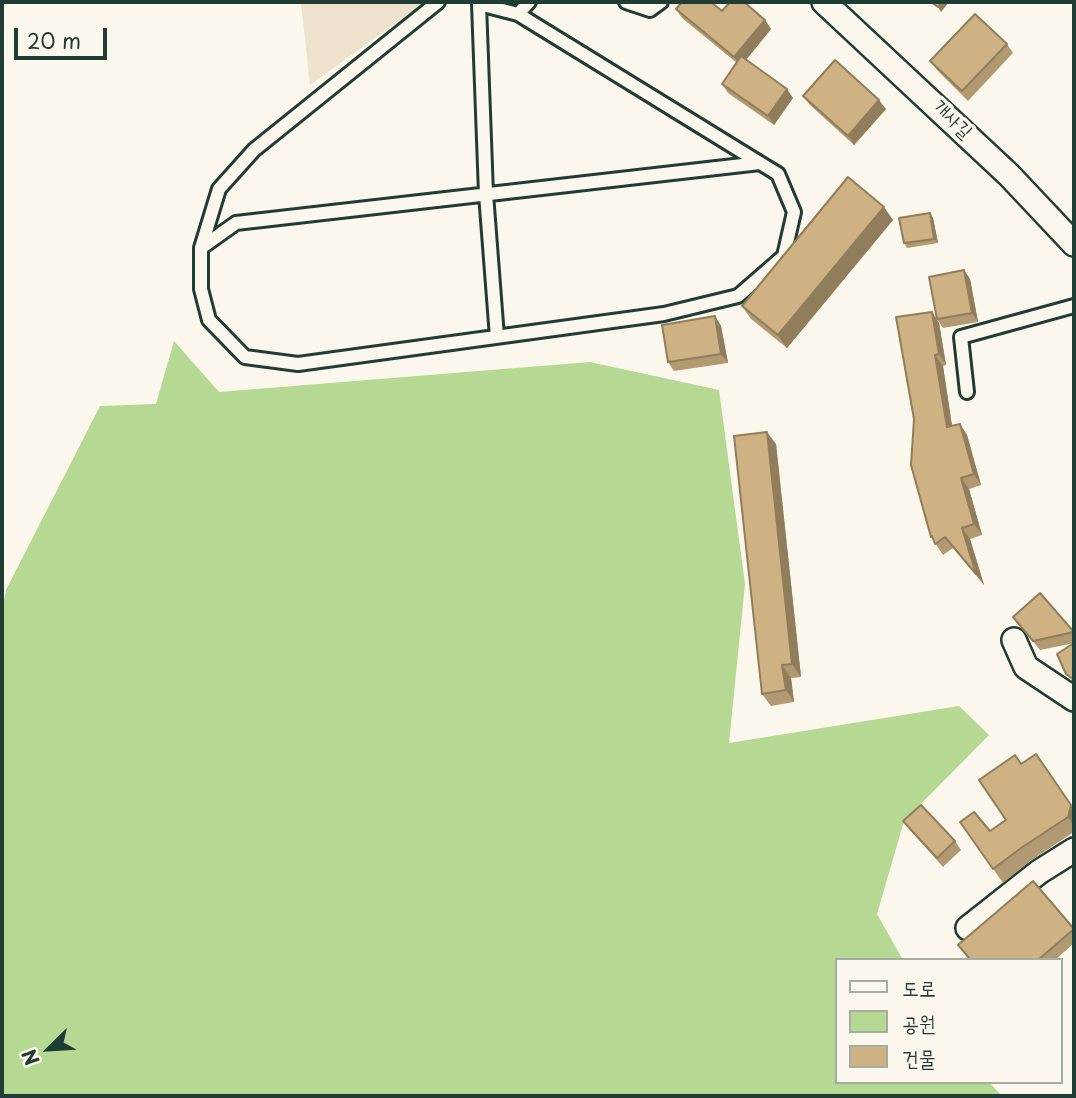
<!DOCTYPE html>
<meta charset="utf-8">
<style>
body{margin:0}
#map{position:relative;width:1076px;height:1098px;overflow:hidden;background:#fbf7ec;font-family:"Playpen Sans","Poor Story",sans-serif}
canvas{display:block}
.frame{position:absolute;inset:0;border:4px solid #1f3d34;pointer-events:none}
.legend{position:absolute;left:835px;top:958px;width:228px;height:126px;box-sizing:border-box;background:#fbf7ec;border:2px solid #a3ada2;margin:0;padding:9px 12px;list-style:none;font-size:21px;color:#1f3d34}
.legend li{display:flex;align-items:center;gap:14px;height:35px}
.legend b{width:35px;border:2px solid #a3ada2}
.north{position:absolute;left:14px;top:1014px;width:70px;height:70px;-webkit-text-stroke:5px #fbf7ec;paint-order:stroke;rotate:246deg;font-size:19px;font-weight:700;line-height:28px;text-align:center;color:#1f3d34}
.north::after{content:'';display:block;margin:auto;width:24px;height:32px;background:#1f3d34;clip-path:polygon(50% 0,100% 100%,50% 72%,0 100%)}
.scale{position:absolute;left:14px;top:28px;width:93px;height:32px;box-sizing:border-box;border:4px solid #1f3d34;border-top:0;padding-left:9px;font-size:21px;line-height:24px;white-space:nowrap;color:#1f3d34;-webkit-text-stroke:5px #fbf7ec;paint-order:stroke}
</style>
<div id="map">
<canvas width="1076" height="1098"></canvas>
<div class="frame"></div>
<ul class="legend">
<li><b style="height:9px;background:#fbf7ec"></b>도로</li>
<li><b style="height:19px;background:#b5d892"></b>공원</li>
<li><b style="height:19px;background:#ceb283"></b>건물</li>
</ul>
<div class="north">N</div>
<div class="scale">20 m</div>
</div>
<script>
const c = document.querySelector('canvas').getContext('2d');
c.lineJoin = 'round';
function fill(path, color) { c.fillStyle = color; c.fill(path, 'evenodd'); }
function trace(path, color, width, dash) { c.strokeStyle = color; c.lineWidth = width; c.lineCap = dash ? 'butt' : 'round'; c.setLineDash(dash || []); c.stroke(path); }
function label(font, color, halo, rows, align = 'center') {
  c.font = font + ' "Playpen Sans","Poor Story",sans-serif'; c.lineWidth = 7; c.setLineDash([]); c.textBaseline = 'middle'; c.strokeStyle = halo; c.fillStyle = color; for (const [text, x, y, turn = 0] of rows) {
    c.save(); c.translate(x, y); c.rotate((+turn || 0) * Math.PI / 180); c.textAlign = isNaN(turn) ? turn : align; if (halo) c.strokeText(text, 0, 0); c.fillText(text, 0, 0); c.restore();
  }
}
fill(new Path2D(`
 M 301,2 L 425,2 L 310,85 Z`), '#eee2cc');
fill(new Path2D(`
 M 174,341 L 219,392 L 590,362 L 719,390 L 745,584 L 729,743 L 959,706 L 989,735 L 904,821 L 877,914 L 903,960 L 836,960 L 836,1082 L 989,1082 L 1002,1096 L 2,1096 L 2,610 L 6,590 L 100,406 L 156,404 Z`), '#b5d892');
const service = new Path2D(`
 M 529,2 L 518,14 L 760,163 L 778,174 L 794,212 L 784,256 L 738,296 L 664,314 L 298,364 L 245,357 L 209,320 L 201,289 L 201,248 L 236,223 L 760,163
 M 626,2 L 650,10 L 661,2
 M 201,248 L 219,189 L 254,150 L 438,2
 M 497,337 L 486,194 L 479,4 L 518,14
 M 967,392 L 961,337 L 1074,306`);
const minor = new Path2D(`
 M 824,2 L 1009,175 L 1074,244
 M 1014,640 L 1026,667 L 1074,699
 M 968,928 L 1039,872 L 1074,850`);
trace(service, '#1f3d34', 18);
trace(minor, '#1f3d34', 28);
trace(service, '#fbf7ec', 12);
trace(minor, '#fbf7ec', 23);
fill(new Path2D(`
 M 676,9 L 722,11 L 765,20 L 771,29 L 746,60 L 793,98 L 774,125 L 728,93 L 722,84 L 737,63 L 682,18 Z
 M 1007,44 L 1013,53 L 968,101 L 937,70 L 930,61 Z
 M 803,96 L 886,109 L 854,145 L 810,105 Z
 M 930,213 L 933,218 L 938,243 L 907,248 L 904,243 Z
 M 893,220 L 787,348 L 751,319 L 742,306 Z
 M 964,270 L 970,279 L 978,322 L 943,328 L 937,319 Z
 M 932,312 L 939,323 L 946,365 L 943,366 L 952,426 L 960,424 L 967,435 L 981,485 L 969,489 L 982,535 L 970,539 L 984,585 L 953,548 L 943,555 L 931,537 L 914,419 Z
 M 715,316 L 721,326 L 728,363 L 674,371 L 668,362 Z
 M 776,444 L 801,677 L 791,678 L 794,702 L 771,706 L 762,694 Z
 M 1013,617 L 1074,632 L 1074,643 L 1040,650 Z
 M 1036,754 L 1074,810 L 1074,832 L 1030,861 L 1003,883 L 960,822 L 990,831 L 1006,820 L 1021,764 Z
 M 903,821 L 955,841 L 961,850 L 943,867 L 910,830 Z
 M 1033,881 L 1074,930 L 1074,943 L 1055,960 L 969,960 L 958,945 Z`), '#b19971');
fill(new Path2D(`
 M 942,2 L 949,2 L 941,12 L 938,7 Z
 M 765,20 L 771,29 L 741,66 L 734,57 Z
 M 787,89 L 793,98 L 774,125 L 768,116 Z
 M 879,100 L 886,109 L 854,145 L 848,136 Z
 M 884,207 L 893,220 L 787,348 L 778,335 Z
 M 930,213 L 933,218 L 938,243 L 934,239 Z
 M 964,270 L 970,279 L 978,322 L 972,313 Z
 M 932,312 L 939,323 L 946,365 L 939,354 Z
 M 715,316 L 721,326 L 728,363 L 721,354 Z
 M 935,355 L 943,366 L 954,439 L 947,427 Z
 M 960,424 L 967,435 L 981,485 L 974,474 Z
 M 767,432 L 776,444 L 801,677 L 792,664 Z
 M 961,478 L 969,489 L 982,535 L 974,524 Z
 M 962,528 L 970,539 L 984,585 L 976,574 Z
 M 782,665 L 791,678 L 794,702 L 786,690 Z
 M 1036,754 L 1074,810 L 1074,826 L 1068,817 Z`), '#907d5c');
const building = new Path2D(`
 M 682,2 L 711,2 L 722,11 L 730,2 L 744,2 L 765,20 L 734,57 L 676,9 Z
 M 931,2 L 942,2 L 938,7 Z
 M 975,14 L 1007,44 L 962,91 L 930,61 Z
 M 741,56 L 787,89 L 768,116 L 722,84 Z
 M 835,60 L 879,100 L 848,136 L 803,96 Z
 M 848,177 L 884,207 L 778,335 L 742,306 Z
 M 930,213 L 934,239 L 904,243 L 899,218 Z
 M 964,270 L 972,313 L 937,319 L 929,277 Z
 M 932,312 L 939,354 L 935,355 L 947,427 L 960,424 L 974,474 L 961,478 L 974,524 L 962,528 L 976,574 L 945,537 L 935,544 L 932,536 L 931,537 L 911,465 L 914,419 L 896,317 Z
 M 715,316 L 721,354 L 668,362 L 662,325 Z
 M 767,432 L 792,664 L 782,665 L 786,690 L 762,694 L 734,436 Z
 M 1040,593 L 1074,632 L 1033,641 L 1013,617 Z
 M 1074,643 L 1074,680 L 1066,674 L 1057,654 Z
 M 1036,754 L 1071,805 L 1068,817 L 1021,848 L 993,869 L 960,822 L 974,812 L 990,831 L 1006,820 L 979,780 L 1015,755 L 1021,764 Z
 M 921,805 L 955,841 L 937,858 L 903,821 Z
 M 1033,881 L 1074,929 L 1038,960 L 971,960 L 958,945 Z`);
fill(building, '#ceb283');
trace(building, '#907d5c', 2);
label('19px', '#1f3d34', '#fbf7ec', [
 ["개사길",952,120,44]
]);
</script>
